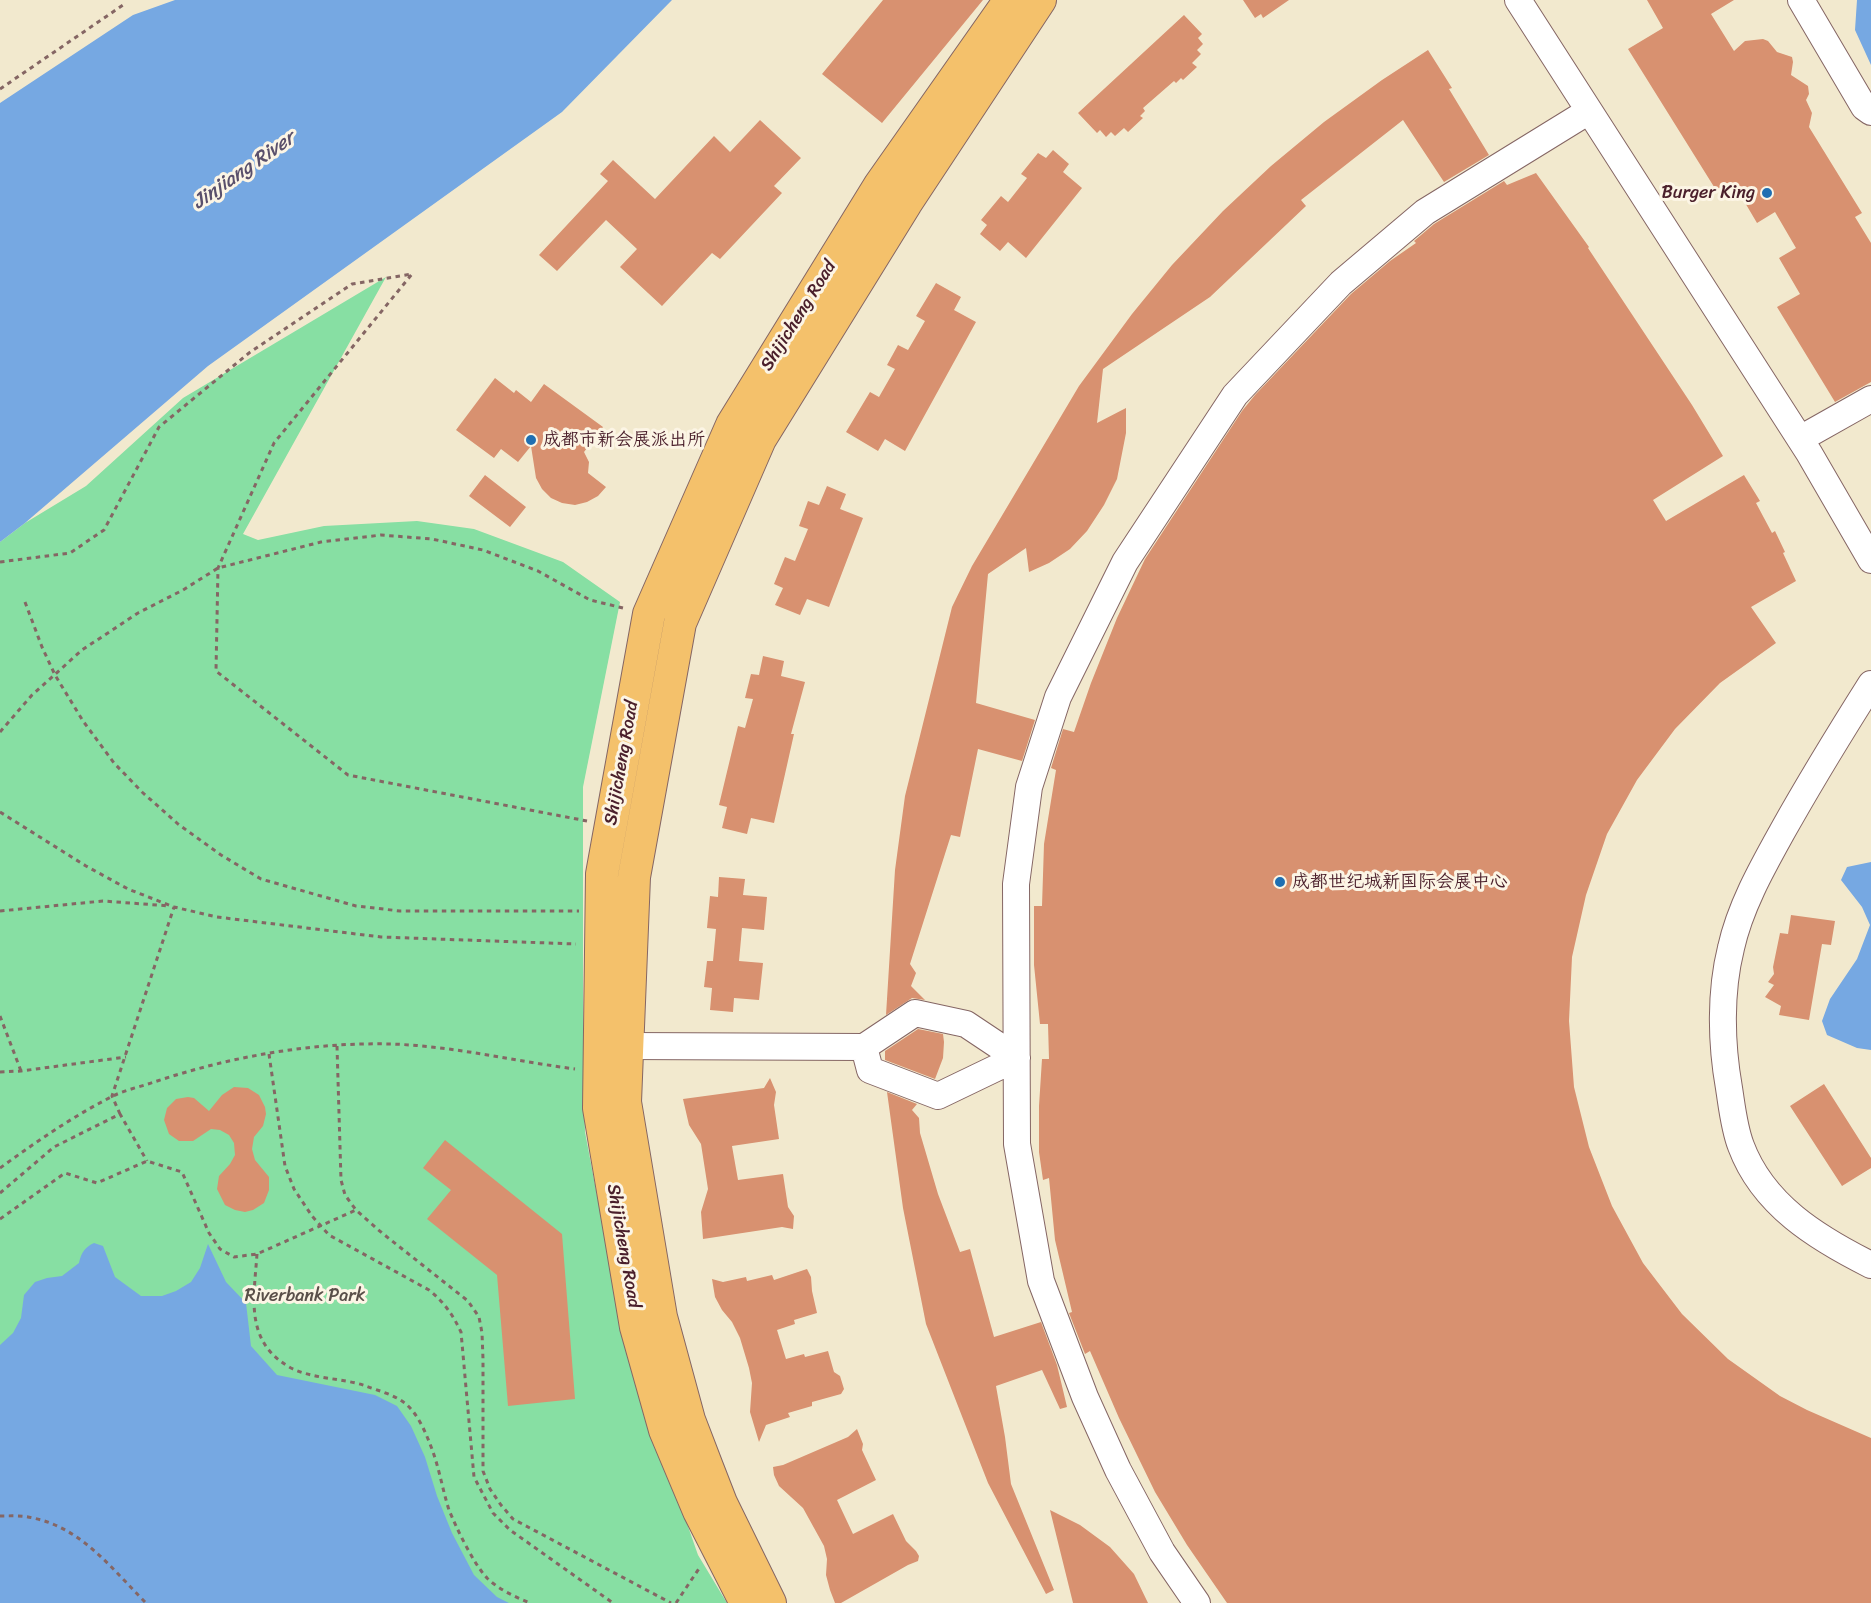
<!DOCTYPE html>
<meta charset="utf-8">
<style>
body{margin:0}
canvas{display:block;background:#f2e9ce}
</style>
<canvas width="1871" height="1603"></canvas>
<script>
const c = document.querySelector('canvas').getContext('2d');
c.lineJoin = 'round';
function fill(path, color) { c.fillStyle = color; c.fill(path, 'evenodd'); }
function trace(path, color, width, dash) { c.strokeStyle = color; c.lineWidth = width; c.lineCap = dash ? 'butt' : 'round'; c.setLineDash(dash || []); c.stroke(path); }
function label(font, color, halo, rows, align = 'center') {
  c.font = font + ' Sriracha,"LXGW WenKai TC",sans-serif'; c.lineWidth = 6; c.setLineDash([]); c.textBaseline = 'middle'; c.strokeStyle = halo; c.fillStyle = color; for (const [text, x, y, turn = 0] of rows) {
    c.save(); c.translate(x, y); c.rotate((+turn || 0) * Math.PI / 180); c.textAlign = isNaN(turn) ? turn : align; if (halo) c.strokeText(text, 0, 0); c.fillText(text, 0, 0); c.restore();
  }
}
fill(new Path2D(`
 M 386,277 L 243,534 L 258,540 L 324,526 L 417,521 L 474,529 L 563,562 L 620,602 L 583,787 L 583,1070 L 585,1132 L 626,1349 L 698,1555 L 727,1603 L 0,1603 L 0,542 L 25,523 L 86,486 L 183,398 Z`), '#87dfa3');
fill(new Path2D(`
 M 175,0 L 672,0 L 562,112 L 208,366 L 25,523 L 0,542 L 0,103 L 133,15 Z
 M 1857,0 L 1871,0 L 1871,65 L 1855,30 Z
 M 1871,862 L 1871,1050 L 1857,1048 L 1827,1035 L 1822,1021 L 1830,999 L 1857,959 L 1870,925 L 1862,907 L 1841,880 L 1847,867 Z
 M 94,1243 L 103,1246 L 115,1277 L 141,1296 L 162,1296 L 176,1291 L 191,1282 L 200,1268 L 208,1244 L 226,1282 L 246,1303 L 251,1346 L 277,1375 L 375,1395 L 397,1406 L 411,1426 L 425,1457 L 437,1496 L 452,1533 L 474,1575 L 497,1597 L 509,1603 L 0,1603 L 0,1345 L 13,1333 L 21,1318 L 24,1295 L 35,1282 L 47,1278 L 62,1276 L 79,1263 C 81,1253 85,1247 94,1243 Z`), '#76a8e2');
fill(new Path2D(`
 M 883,0 L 983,0 L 882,123 L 822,74 Z
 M 1243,0 L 1289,0 L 1263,18 L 1261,14 L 1255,18 Z
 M 1647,0 L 1734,0 L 1711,14 L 1734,51 L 1745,41 L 1763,39 L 1768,41 L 1777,52 L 1792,57 L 1793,62 L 1791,75 L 1808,86 L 1809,94 L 1806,100 L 1812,113 L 1809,127 L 1862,213 L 1855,217 L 1871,243 L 1871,382 L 1835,402 L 1777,307 L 1800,294 L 1779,258 L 1796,248 L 1775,212 L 1757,223 L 1734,184 L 1730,186 L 1727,183 L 1716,190 L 1628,49 L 1663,28 Z
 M 1184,15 L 1202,34 L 1198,38 L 1203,44 L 1197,50 L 1201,54 L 1192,63 L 1197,67 L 1183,80 L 1181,78 L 1176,83 L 1174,81 L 1143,108 L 1145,111 L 1140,116 L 1143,118 L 1128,132 L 1124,128 L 1115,136 L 1111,132 L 1106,137 L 1100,130 L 1097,133 L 1078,113 Z
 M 1428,50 L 1452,88 L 1449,89 L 1489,155 L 1444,182 L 1403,120 L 1301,200 L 1306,206 L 1210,297 L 1103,369 L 1097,423 L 1126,408 L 1126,433 L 1117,479 L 1104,505 L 1087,531 L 1070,549 L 1049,563 L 1029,572 L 1026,548 L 988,574 L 976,703 L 1035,720 L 1022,761 L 978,749 L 960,837 L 951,835 L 910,964 L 916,973 L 911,986 L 925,1000 L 912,998 L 886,1015 L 895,870 L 905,796 L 952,607 L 972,566 L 1079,386 L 1132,314 L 1172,265 L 1223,211 L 1271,166 L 1324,122 L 1382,80 Z
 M 760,120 L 801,158 L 774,186 L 782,193 L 720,259 L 712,253 L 662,306 L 620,267 L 637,249 L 606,220 L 557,271 L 539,255 L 608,181 L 600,174 L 613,160 L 655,199 L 714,136 L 730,152 Z
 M 1053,150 L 1069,164 L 1063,172 L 1082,188 L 1026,258 L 1008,242 L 1000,251 L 980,234 L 987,225 L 981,220 L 1001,196 L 1008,202 L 1027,178 L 1021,174 L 1038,153 L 1046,158 Z
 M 1536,173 L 1589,247 L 1588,248 L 1692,405 L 1723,456 L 1653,500 L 1666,521 L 1744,475 L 1760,501 L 1756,503 L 1772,533 L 1775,531 L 1785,552 L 1783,553 L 1796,581 L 1751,607 L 1776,643 L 1720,683 L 1675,729 L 1637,780 L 1607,834 L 1586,895 L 1572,957 L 1569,1021 L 1574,1087 L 1589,1147 L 1612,1206 L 1643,1263 L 1682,1314 L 1728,1359 L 1780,1396 L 1807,1410 L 1871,1438 L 1871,1603 L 1227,1603 L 1187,1545 L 1155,1492 L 1119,1418 L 1090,1351 L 1085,1354 L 1069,1313 L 1072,1312 L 1055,1240 L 1049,1178 L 1043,1180 L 1039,1152 L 1039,1106 L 1042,1059 L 1049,1059 L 1048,1024 L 1040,1024 L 1034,965 L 1034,906 L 1042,906 L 1044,844 L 1056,770 L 1051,768 L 1063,729 L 1074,732 L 1091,683 L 1117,618 L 1145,559 L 1242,411 L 1255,395 L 1351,294 L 1390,261 L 1416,243 L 1414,241 L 1434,224 L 1504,181 L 1507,185 Z
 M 936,283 L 961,297 L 954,310 L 976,322 L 905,451 L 885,439 L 878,451 L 846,432 L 870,392 L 879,397 L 895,369 L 887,365 L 898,345 L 908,350 L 925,321 L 916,316 Z
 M 495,378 L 514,393 L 516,390 L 531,402 L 544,384 L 603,427 L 584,452 L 589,462 L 588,473 L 606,487 L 598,496 L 587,502 L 575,505 L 562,503 L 551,498 L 542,489 L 536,478 L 531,446 L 518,462 L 501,449 L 494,458 L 456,430 Z
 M 485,475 L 526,507 L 510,527 L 469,496 Z
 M 827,486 L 846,494 L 840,509 L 863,518 L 829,607 L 807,599 L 800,615 L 775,605 L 783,588 L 774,584 L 785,557 L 795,561 L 808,529 L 799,526 L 808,501 L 819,505 Z
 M 763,656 L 784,661 L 781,676 L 805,682 L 791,734 L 794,734 L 774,823 L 751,818 L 747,834 L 722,828 L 727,807 L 719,805 L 738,726 L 745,728 L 753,699 L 745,698 L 751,674 L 759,675 Z
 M 719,877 L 745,879 L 743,895 L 767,897 L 764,930 L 742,928 L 739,961 L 763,963 L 759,1000 L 734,998 L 733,1012 L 710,1010 L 712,988 L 704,987 L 707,961 L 713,961 L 716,929 L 707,928 L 710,896 L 718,897 Z
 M 1791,915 L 1835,921 L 1831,945 L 1822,944 L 1809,1020 L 1779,1015 L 1781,1006 L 1765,997 L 1774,985 L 1768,982 L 1774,974 L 1773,967 L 1780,933 L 1788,934 Z
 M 918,1029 L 943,1034 L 944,1042 L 943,1058 L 935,1079 L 885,1060 L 885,1051 Z
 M 770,1078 L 776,1092 L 774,1105 L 779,1139 L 732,1146 L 738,1180 L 783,1174 L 788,1207 L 794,1216 L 793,1229 L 782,1227 L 703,1239 L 701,1212 L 708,1189 L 701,1144 L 689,1125 L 683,1099 L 764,1088 Z
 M 1824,1084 L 1871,1158 L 1871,1168 L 1842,1186 L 1790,1106 Z
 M 234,1087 L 248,1088 L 259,1095 L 265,1107 L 266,1114 L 263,1126 L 254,1137 L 252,1149 L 255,1160 L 269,1177 L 269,1190 L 264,1203 L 253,1210 L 245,1212 L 235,1210 L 225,1205 L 217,1189 L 219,1176 L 230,1164 L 235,1155 L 234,1143 L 229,1135 L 220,1130 L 211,1129 L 193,1141 L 179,1141 L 169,1134 L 164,1120 L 167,1108 L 176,1099 L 188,1097 L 194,1098 L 209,1111 L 222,1095 Z
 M 887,1092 L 917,1104 L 912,1110 L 919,1118 L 920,1133 L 938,1194 L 960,1252 L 970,1249 L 994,1337 L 1041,1322 L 1057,1365 L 1067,1407 L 1060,1409 L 1042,1370 L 996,1386 L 1005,1437 L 1011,1484 L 1054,1590 L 1046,1594 L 988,1483 L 926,1324 L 903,1208 Z
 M 445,1140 L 562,1234 L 575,1399 L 508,1406 L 497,1275 L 427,1219 L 451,1190 L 423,1168 Z
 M 807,1269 L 811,1277 L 812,1291 L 817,1313 L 794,1320 L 795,1324 L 777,1330 L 786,1359 L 804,1354 L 805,1357 L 828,1351 L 834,1372 L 840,1376 L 844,1389 L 841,1394 L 812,1402 L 812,1406 L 788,1413 L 790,1417 L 766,1425 L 759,1442 L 750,1412 L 752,1383 L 749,1368 L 740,1338 L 732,1322 L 722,1310 L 715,1297 L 712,1279 L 723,1282 L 746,1277 L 747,1281 L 772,1275 L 774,1280 Z
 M 857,1429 L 863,1444 L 862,1450 L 876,1480 L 837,1500 L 853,1534 L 893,1514 L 906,1541 L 916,1551 L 919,1556 L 918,1561 L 908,1565 L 841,1603 L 835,1603 L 830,1590 L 826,1575 L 827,1559 L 824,1546 L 803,1508 L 779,1486 L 774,1475 L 773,1467 L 783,1465 L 848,1437 Z
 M 1050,1510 L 1080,1525 L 1110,1547 L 1134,1574 L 1148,1603 L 1073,1603 Z`), '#d89170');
const minor = new Path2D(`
 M 1518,0 L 1809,453 L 1871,560
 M 1801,0 L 1864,107 L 1871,112
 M 1800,439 L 1871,399
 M 1871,684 C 1840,733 1810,782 1782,832 C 1762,868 1740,907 1731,948 C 1720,992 1721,1043 1729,1088 C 1732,1107 1734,1128 1741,1146 C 1763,1205 1817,1238 1871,1265
 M 627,1046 L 864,1047 L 915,1013 L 966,1024 L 1017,1058 L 938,1096 L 870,1070 L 864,1047
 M 1197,1603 L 1162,1552 L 1118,1470 L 1085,1397 L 1041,1281 L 1017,1144 L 1016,884 L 1029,787 L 1058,697 L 1125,562 L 1235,395 L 1341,283 L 1425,212 L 1589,111`);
const major = new Path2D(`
 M 746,1603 L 699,1511 L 665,1430 L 636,1327 L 599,1108 L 602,874 L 649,614 L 732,425 L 880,185 L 1010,0
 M 770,1603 L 721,1503 L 707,1467 L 689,1420 L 661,1317 L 625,1102 L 634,877 L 680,623 L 760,439 L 906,203 L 1040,0`);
trace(minor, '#856664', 28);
trace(major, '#856664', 34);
trace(new Path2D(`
 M 0,89 L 126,3
 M 0,562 L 70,553 L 104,530 L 159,427 L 249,353 L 352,284 L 412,274 L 274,443 L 218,568 L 216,671 L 348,775 L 587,821
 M 25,602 L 42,647 L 55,675 L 83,721 L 114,763 L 142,792 L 178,824 L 221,855 L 261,879 L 356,906 L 400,911 L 579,911
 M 0,732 L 32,695 L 82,650 L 138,613 L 183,590 L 218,568 L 321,542 L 381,535 L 432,539 L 483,550 L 538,571 L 590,600 L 627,609
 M 0,812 L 86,866 L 128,889 L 174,907 L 217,917 L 381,937 L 576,944
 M 0,911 L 103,901 L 170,906
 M 0,1016 L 21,1071
 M 337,1046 L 341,1180 L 345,1195 L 356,1210 L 382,1233 L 468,1301 L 479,1317 L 482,1333 L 483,1359 L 483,1471 L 490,1489 L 501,1505 L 513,1519 L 671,1603
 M 269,1054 L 285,1166 L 294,1189 L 312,1216 L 329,1235 L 429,1290 C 444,1302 453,1315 461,1332 L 474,1477 L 493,1513 L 510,1530 L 613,1603
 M 0,1072 L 21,1071 L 126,1057
 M 120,1114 L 112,1096 L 174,907
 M 0,1168 C 36,1142 72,1117 111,1097 C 124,1090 140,1087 154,1082 C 229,1057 311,1042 391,1044 C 453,1046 514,1061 575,1069
 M 0,1193 L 54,1147 L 120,1114 L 147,1161
 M 0,1219 L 65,1173 L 97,1183 L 147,1161 L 182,1172 L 209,1233 L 220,1249 L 234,1257 L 257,1254 L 356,1210
 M 257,1254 C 254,1298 244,1342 291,1368 C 312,1379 343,1378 366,1386 C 379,1391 396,1395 407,1405 C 418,1415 425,1431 430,1444 C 439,1466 442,1488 449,1510 C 457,1529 473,1563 487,1578 C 498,1589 515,1597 530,1603
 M 0,1516 C 10,1516 22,1515 33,1518 C 82,1528 112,1569 146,1603
 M 676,1603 L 700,1567`), '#856664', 3, [4.5, 4.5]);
trace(minor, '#fff', 26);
trace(major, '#f4c16b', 32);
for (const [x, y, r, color] of [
 [1767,193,6,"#1f6fb2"],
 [531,440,6,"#1f6fb2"],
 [1280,882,6,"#1f6fb2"]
]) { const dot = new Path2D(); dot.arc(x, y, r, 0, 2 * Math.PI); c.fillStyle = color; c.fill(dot); trace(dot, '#fcf5e5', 2); }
label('18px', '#4a1f2b', '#fcf5e5', [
 ["Burger King",1755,193,"right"],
 ["成都市新会展派出所",543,440],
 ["成都世纪城新国际会展中心",1292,882]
], 'left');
label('18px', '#4a1f2b', '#fcf5e5', [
 ["Shijicheng Road",799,316,-58],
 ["Shijicheng Road",622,763,-80],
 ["Shijicheng Road",623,1246,80]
]);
label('18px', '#594f49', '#fcf5e5', [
 ["Riverbank Park",305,1296]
]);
label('italic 20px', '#594f6b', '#fcf5e5', [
 ["Jinjiang River",244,171,-35]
]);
</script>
